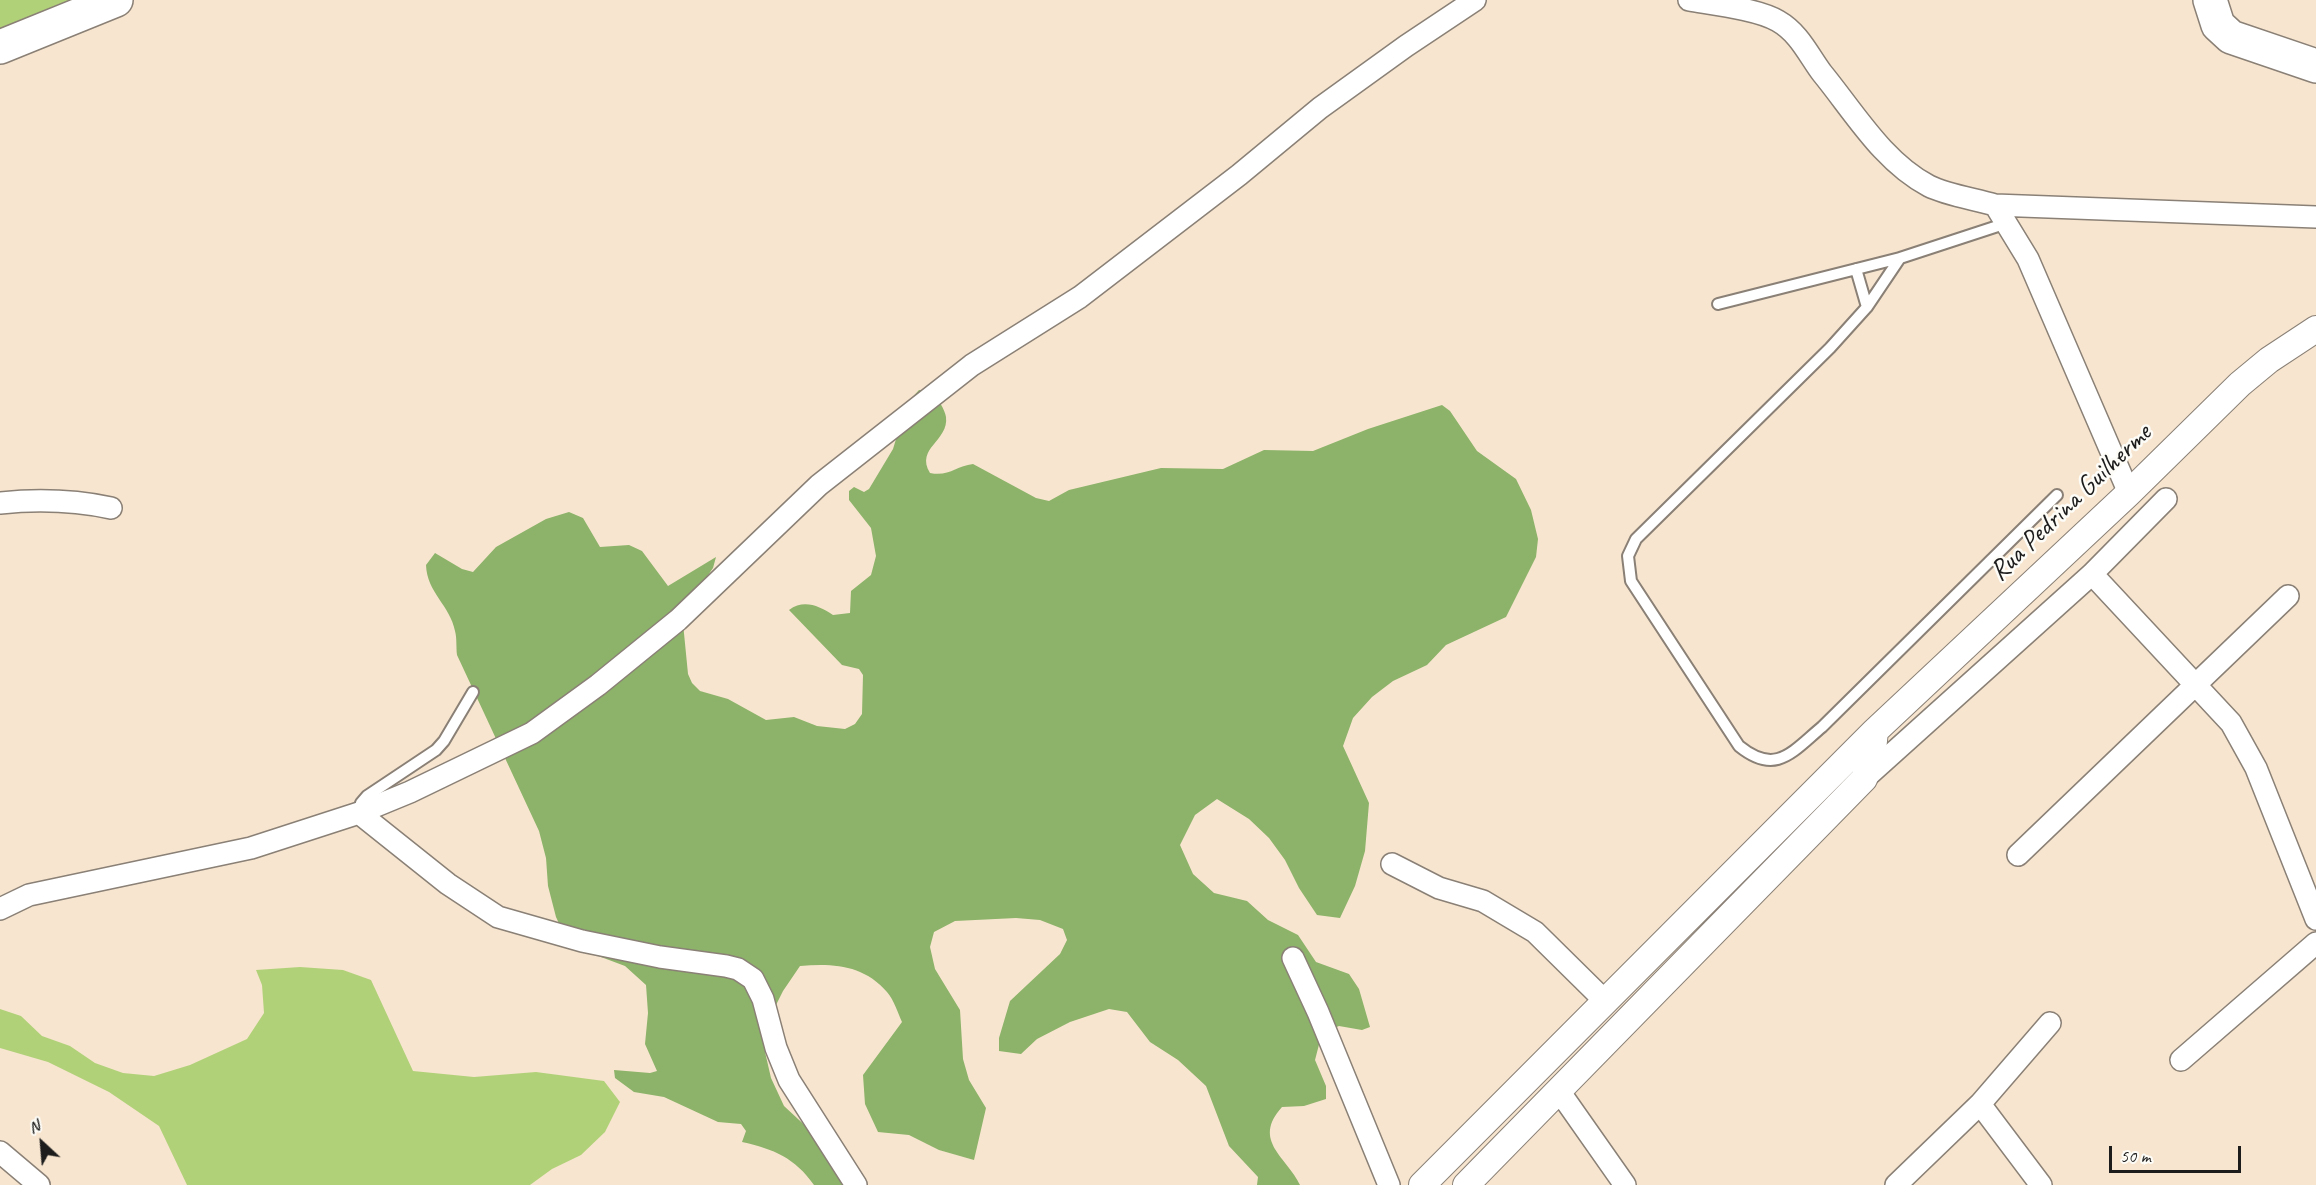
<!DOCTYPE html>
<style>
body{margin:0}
#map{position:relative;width:2316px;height:1185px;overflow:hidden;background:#f7e5cf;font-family:Caveat,sans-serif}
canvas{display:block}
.north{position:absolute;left:12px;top:1113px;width:60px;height:60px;-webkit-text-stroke:4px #fdfcf7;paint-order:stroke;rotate:334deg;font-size:16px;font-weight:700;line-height:24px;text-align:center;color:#1c1c1c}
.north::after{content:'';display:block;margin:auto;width:21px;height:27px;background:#1c1c1c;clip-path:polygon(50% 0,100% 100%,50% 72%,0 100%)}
.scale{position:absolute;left:2109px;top:1146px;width:132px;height:27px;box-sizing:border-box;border:3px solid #1c1c1c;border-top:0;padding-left:8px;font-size:18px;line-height:21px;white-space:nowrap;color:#1c1c1c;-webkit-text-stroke:4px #fdfcf7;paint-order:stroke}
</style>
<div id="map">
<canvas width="2316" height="1185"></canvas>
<div class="north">N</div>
<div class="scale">50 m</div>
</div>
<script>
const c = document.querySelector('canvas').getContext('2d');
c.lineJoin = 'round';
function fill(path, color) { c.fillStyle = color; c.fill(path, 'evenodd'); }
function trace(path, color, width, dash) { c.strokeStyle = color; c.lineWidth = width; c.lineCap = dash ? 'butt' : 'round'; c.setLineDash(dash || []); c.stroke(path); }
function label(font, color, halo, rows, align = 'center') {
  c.font = font + ' Caveat,sans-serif'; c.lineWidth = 5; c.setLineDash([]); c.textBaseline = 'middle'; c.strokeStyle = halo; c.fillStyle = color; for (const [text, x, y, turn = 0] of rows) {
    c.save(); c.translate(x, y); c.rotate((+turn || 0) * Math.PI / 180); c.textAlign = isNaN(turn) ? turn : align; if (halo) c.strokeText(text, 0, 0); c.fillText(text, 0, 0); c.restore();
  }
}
fill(new Path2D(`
 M 0,0 L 75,0 L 0,30 Z
 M 300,967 L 343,970 L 371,980 L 413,1071 L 474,1077 L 536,1072 L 604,1081 L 620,1102 L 605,1132 L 581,1155 L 552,1169 L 530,1185 L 187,1185 L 159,1126 L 109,1092 L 48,1062 L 0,1048 L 0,1009 L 21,1016 L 42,1036 L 70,1046 L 95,1063 L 123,1073 L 154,1076 L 190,1065 L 247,1039 L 264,1013 L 262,985 L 256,970 Z`), '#b1d179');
fill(new Path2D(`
 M 919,390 L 933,391 C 937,399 945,409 946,417 C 949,441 915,448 930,473 C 949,477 956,466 973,464 L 1036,498 L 1049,501 L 1069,490 L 1161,468 L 1223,469 L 1264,450 L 1313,451 L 1368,429 L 1442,405 L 1450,411 L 1477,451 L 1516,479 L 1531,510 L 1538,539 L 1536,557 L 1506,617 L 1446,645 L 1427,665 L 1393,681 L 1372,697 L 1353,718 L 1343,746 L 1369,803 L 1365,851 L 1355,886 L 1340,918 L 1317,915 L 1299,888 L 1285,860 L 1269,838 L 1249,819 L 1217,799 L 1195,815 L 1180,845 L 1193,874 L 1214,893 L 1247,901 L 1268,920 L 1298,935 L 1316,962 L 1349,974 L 1359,989 L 1370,1027 L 1362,1030 L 1339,1026 L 1322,1033 L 1315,1060 L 1326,1086 L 1326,1099 L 1304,1106 L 1282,1107 C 1251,1141 1288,1158 1300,1185 L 1257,1185 L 1258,1177 L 1229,1146 L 1206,1086 L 1178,1060 L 1150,1042 L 1127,1012 L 1109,1009 L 1070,1022 L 1037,1039 L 1021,1054 L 999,1051 L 999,1038 L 1010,1001 L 1060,954 L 1067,940 L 1063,929 L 1040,920 L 1016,918 L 955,921 L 934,932 L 930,947 L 935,969 L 960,1010 L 963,1059 L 969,1080 L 986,1108 L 974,1160 L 939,1150 L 909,1135 L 878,1132 L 865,1104 L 863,1075 L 902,1022 C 898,1013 894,1000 887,992 C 864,965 833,963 800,966 L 783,991 L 768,1021 L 765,1052 L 771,1078 L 784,1106 L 826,1145 L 862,1185 L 814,1185 C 795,1158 774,1149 742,1142 L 746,1131 L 741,1124 L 718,1122 L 664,1097 L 634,1092 L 615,1078 L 614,1070 L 650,1073 L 657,1071 L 645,1044 L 648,1013 L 646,985 L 625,966 L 569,945 L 556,917 L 548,886 L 546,858 L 539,831 L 457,655 C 456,647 457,638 455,631 C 450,605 427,593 426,565 L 435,553 L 462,569 L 473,572 L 496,547 L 546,519 L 569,512 L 583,518 L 600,547 L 629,545 L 642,551 L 668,586 L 716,557 L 713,568 L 682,613 L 688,674 L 692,683 L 700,691 L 728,699 L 766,720 L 794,717 L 817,726 L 845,729 L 855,724 L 862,714 L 863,675 L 859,669 L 842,665 L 789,610 C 804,599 819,606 833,615 L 850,613 L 851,591 L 871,575 L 876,556 L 871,528 L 849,500 L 849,491 L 854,487 L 864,492 L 869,489 L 893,449 L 907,403 Z`), '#8cb369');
const service = new Path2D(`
 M 2007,223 L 1900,258 L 1867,307 L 1830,348 L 1636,539 L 1628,556 L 1631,581 L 1739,746 C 1776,776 1792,752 1822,727 L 2057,495
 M 1856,269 L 1867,307
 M 1718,304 L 1900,258
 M 359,812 L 361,803 L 367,796 L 436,750 L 444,741 L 473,692`);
const minor = new Path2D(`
 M 1689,0 C 1712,4 1758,9 1778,21 C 1799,33 1808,54 1822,73 C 1854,112 1883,162 1929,186 C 1947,195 1975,199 1995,205 L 2028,259 L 2129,493
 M 1995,205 L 2316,217
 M 0,503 C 39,499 73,500 111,508
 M 2092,574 L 2231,723 L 2256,768 L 2316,919
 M 1864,779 L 2092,574 L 2166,499
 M 359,813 L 448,884 L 498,917 L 582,941 L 660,957 L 726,966 L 738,969 L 753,979 L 763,999 L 776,1048 L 789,1080 L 856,1185
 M 2018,855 L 2288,596
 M 1392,864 L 1439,888 L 1483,901 L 1535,932 L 1606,1002
 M 0,909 L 29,895 L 251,848 L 359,813 L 410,792 L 532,733 L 598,685 L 678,620 L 819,485 L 972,365 L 1080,297 L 1239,175 L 1320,108 L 1406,46 L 1475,0
 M 1293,958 L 1318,1012 L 1389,1185
 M 2181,1060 L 2316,943
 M 1559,1091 L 1625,1185
 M 1980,1104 L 2041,1185
 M 0,1152 L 39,1185
 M 1896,1185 L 1980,1104 L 2050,1023`);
const tertiary = new Path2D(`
 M 1422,1185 L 1875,731 L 2129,493 L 2240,384 L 2269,360 L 2316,329
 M 1466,1185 L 1864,779 L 1872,759 L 1875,731`);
const motorway = new Path2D(`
 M 2210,0 L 2218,25 L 2231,37 L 2316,66
 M 0,47 L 116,0`);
trace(service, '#8a8076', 14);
trace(minor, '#8a8076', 24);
trace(tertiary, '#8a8076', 28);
trace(motorway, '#8a8076', 36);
trace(service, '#fff', 10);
trace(minor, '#fff', 21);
trace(tertiary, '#fff', 26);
trace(motorway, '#fff', 33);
label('28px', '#1c1c1c', '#fdfcf7', [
 ["Rua Pedrina Guilherme",2071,503,-44]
]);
</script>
